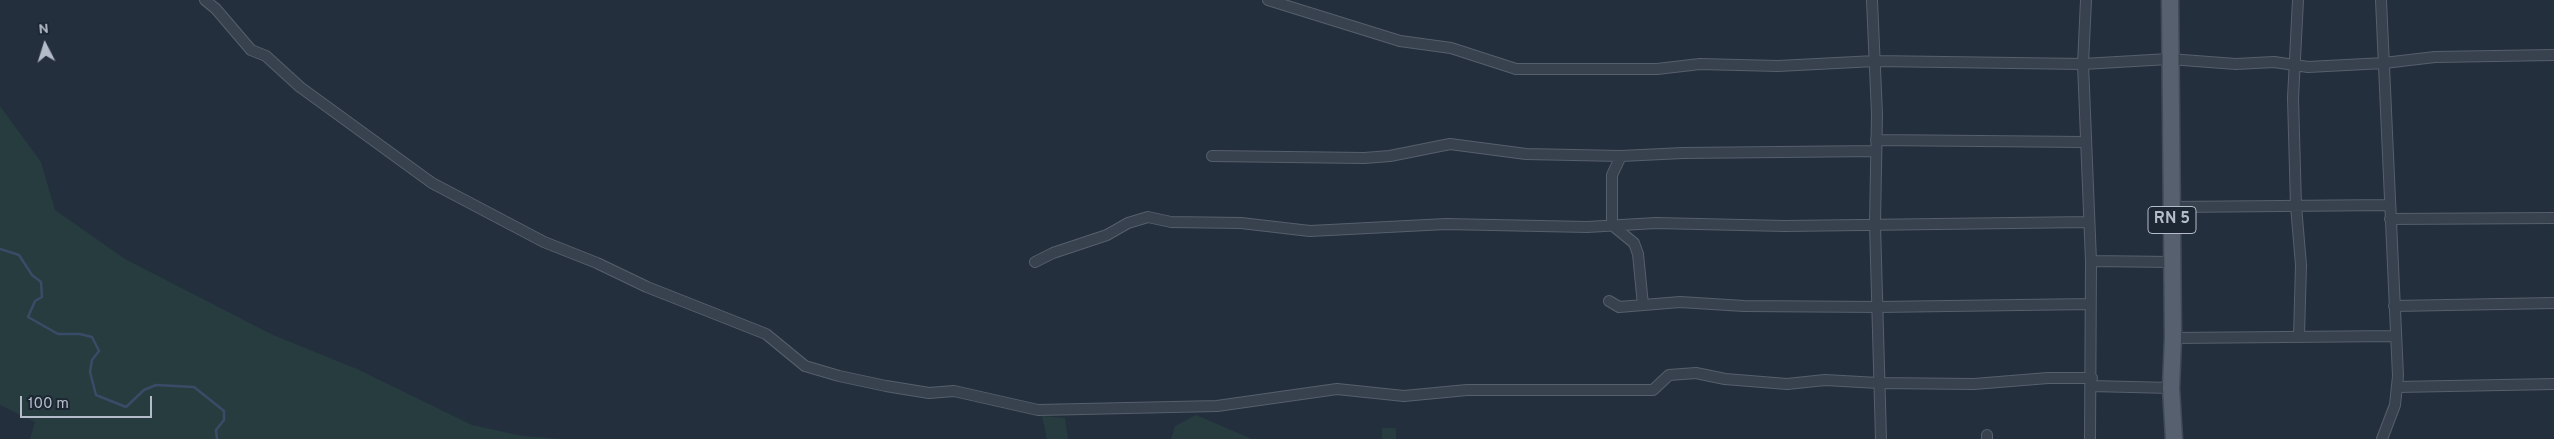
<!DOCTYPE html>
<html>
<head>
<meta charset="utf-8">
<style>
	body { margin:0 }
	#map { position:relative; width:2554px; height:439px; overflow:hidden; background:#242f3e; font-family:Overpass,sans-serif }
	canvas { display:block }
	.north { position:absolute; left:20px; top:20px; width:50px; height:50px; -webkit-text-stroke:4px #1d2633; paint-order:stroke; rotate:355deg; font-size:14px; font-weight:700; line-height:20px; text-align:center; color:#b4bcc9 }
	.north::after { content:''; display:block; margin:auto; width:18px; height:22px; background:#b4bcc9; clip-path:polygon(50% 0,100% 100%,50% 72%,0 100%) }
	.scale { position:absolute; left:20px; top:396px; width:132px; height:22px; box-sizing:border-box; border:2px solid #b4bcc9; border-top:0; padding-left:6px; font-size:15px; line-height:18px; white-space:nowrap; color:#b4bcc9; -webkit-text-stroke:4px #1d2633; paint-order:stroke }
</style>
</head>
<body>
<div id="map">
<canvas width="2554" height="439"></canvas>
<div class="north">N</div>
<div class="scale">100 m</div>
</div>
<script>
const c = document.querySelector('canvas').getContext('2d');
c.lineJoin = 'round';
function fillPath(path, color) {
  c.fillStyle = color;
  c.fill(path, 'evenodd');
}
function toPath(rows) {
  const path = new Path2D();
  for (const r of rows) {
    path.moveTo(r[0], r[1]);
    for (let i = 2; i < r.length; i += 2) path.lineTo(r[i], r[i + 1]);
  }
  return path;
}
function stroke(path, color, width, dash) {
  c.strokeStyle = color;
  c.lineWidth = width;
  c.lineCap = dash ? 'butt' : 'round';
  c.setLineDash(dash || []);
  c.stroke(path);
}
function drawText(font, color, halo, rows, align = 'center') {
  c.font = font + ' Overpass,sans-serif';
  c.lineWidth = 4.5;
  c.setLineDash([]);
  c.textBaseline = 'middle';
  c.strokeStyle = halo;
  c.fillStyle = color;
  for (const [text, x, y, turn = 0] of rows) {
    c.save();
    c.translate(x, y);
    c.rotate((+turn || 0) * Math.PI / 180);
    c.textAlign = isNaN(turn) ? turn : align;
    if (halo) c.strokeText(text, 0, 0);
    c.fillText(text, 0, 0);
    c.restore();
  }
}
fillPath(toPath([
	[0,106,41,162,55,210,125,259,273,335,357,369,472,425,522,436,562,439,30,439,35,422,0,405],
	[1196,415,1252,439,1171,439,1175,426],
	[1042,416,1065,418,1068,439,1047,439],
	[1382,428,1396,428,1396,439,1382,439]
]), '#263c3f');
stroke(toPath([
	[0,249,19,255,32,275,41,282,42,297,35,301,28,317,58,334,80,334,92,337,99,351,92,360,90,372,96,395,126,407,144,390,156,385,194,387,224,411,224,420,216,430,217,439]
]), '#394c67', 2.5);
const minor = toPath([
	[205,0,216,9,251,50,266,56,300,87,432,183,544,242,597,263,647,287,766,334,805,366,839,376,886,386,929,393,954,391,1038,410,1217,406,1337,389,1404,396,1467,390,1653,390,1669,375,1696,373,1725,379,1787,384,1825,380,1878,383,1974,384,2048,378,2092,378],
	[1268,0,1400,41,1451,48,1516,69,1657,69,1700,64,1778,66,1875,61,2083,64,2169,59,2236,64,2274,62,2308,67,2384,63,2435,57,2554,55],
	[1872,0,1877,114,1875,224,1881,439],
	[2086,0,2083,64,2091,261,2090,439],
	[2298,0,2293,98,2296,206,2301,265,2299,336],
	[2381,0,2398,376,2395,405,2382,439],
	[1876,140,2084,142],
	[1212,156,1364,158,1390,156,1450,144,1526,154,1621,156,1683,153,1876,151],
	[2173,207,2389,205],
	[2390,219,2554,218],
	[1612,225,1634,243,1638,254,1643,305],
	[1612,225,1612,175,1621,156],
	[2091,261,2172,262],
	[1035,262,1053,253,1107,235,1128,223,1148,217,1171,222,1241,223,1310,231,1446,224,1587,227,1656,223,1785,226,2089,222],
	[1609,301,1619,307,1680,302,1744,306,1878,307,2090,304],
	[2394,306,2554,303],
	[2173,338,2396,336],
	[2091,386,2171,388],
	[2397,387,2554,384],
	[1987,435,1987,439]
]);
const primary = toPath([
	[2170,0,2173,338,2171,388,2174,439]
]);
stroke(minor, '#565f6c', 12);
stroke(primary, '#414a57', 19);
stroke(minor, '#38414e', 10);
stroke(primary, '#56606e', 16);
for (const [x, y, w] of [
	[2172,220,48]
]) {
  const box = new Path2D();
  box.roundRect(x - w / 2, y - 13.5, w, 27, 4);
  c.fillStyle = '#1d2633';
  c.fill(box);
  stroke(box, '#b4bcc9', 1);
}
drawText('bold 16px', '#b4bcc9', null, [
	["RN 5",2172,220]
]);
</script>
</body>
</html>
